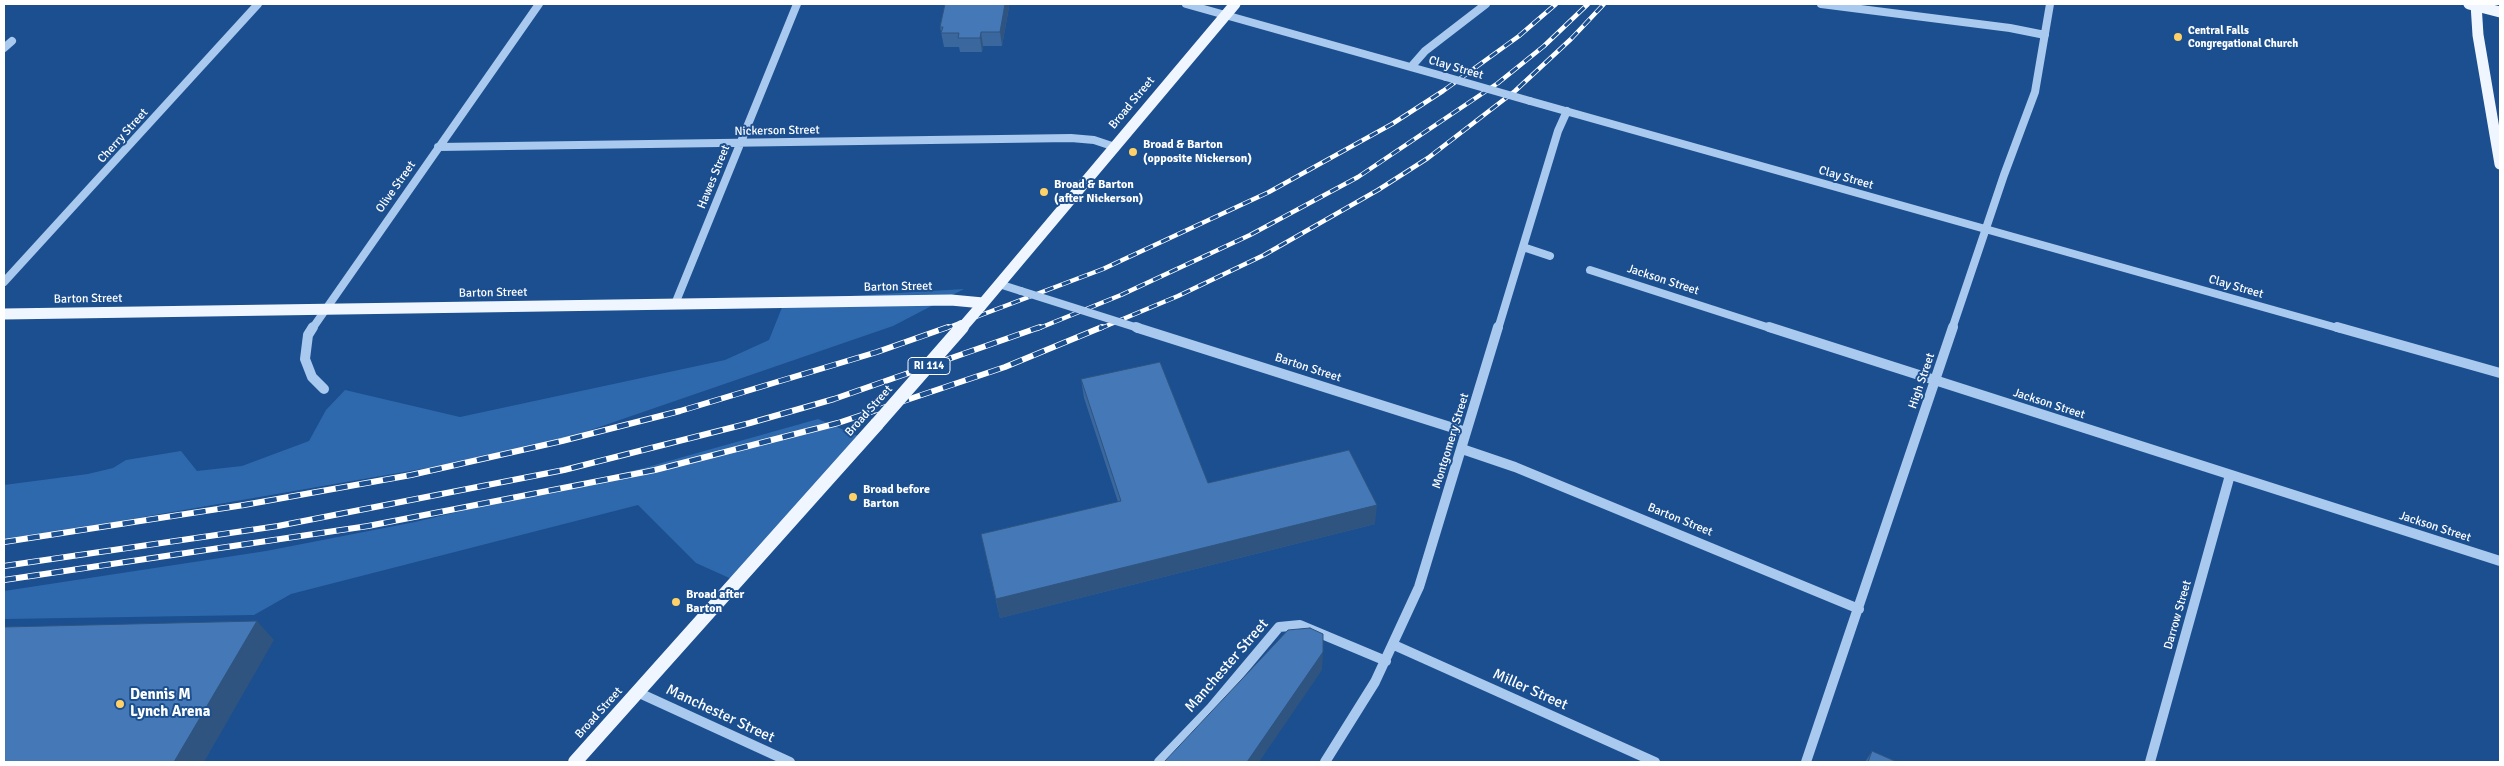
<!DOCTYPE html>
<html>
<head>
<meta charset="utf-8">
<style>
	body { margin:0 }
	#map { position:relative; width:2504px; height:766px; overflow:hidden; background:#1b4f8f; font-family:Signika,sans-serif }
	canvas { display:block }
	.frame { position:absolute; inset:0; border:5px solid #fff; pointer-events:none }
</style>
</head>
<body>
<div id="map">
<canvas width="2504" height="766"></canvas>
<div class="frame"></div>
</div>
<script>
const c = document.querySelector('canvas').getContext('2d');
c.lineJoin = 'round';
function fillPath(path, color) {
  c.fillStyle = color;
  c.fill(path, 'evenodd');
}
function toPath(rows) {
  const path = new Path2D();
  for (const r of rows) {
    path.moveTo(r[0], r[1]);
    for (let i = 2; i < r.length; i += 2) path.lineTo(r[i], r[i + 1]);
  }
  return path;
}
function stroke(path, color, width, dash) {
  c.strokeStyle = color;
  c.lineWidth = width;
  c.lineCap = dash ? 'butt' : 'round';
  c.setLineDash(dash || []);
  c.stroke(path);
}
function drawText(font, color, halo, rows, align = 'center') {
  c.font = font + ' Signika,sans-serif';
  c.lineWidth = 4;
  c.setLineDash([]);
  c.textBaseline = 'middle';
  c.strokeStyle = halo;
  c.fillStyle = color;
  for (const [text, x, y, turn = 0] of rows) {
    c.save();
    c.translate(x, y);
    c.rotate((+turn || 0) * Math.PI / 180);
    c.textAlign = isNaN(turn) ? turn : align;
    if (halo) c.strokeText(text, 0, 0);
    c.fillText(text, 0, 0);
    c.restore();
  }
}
fillPath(toPath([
	[964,289,893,326,547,445,520,452,4,541,4,485,88,474,113,468,126,460,181,451,197,471,242,466,309,441,326,410,345,390,460,417,725,360,769,340,785,300],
	[818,419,863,438,736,581,696,563,638,505,291,594,254,615,4,619,4,591,266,551,415,522,644,468]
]), '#2e69ad');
stroke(toPath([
	[1186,4,1446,77],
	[1821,4,2010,28,2045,35],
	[4,48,12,41],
	[1411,67,1425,51,1486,4],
	[1530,101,2341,329],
	[438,147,1071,138,1094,140,1115,147],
	[1523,247,1550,256],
	[1590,270,1773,329],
	[4,282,258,4],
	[999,284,1021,291],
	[675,304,797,4],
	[312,329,539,4],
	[1498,329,1558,131,1567,111],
	[1952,329,2004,175,2035,92,2050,4]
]), '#a9c9ee', 8);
stroke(toPath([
	[313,327,308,335,305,359,312,377,324,389],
	[1769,327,2500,561],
	[2337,327,2500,373],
	[1138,328,1466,432],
	[1462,449,1515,467,1859,609],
	[1394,645,1655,762],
	[637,692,790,762],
	[1159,762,1211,708,1279,627,1300,625,1386,661],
	[1325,762,1375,682,1419,587,1498,327],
	[1806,762,1953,327],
	[2150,762,2230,475]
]), '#a9c9ee', 10);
stroke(toPath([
	[2469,4,2500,12],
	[2476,4,2478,35,2500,164],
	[980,307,1235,4],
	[4,314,951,300,983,303]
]), '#f0f6ff', 11);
stroke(toPath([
	[575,762,877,424]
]), '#f0f6ff', 14);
const railFar1 = toPath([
	[944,329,1103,269,1269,192,1392,124,1443,91,1519,36,1556,4],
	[1037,329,1121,295,1250,235,1358,177,1498,83,1544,46,1588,4],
	[1099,329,1178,296,1264,255,1378,190,1428,158,1515,91,1571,39,1604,4]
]);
const rail = toPath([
	[4,542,244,505,411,475,562,441,680,411,877,352,948,327],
	[4,566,278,526,564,470,750,423,834,399,1040,327],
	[4,580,368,526,655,470,838,423,1005,367,1102,327]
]);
stroke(railFar1, '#fff', 4.5);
stroke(rail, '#fff', 6);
stroke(railFar1, '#1b4f8f', 3, [9]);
stroke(rail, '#1b4f8f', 4.5, [12]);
stroke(toPath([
	[1446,77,1530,101],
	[1021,291,1138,328]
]), '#a9c9ee', 8);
stroke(toPath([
	[1136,327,1138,328]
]), '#a9c9ee', 10);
stroke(toPath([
	[961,329,980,307]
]), '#f0f6ff', 11);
stroke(toPath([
	[877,424,962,327]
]), '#f0f6ff', 14);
fillPath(toPath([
	[945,4,1008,4,1009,7,1002,46,983,46,982,52,960,52,959,47,944,47,940,27],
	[1081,379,1208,483,1375,524,1000,618,981,534,1118,502,1084,398],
	[1872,751,1897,762,1865,762]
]), '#3a679d');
fillPath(toPath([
	[1005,4,1008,4,1009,7,1002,46,1000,32],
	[981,32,983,46,982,52,980,38],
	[1377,505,1375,524,1000,618,996,599],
	[257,621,274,640,204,762,174,762],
	[1323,652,1322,670,1259,762,1247,762]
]), '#305480');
const building = toPath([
	[945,4,1005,4,1000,32,981,32,980,38,958,38,959,33,941,33,943,27,940,27,945,4],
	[1160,362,1208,483,1349,450,1377,505,996,599,981,534,1121,501,1081,379,1160,362],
	[257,621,174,762,4,762,4,627,257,621],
	[1310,628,1323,634,1323,652,1247,762,1164,762,1288,630,1310,628],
	[1872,751,1897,762,1868,762,1872,751]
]);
fillPath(building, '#4478b7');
stroke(building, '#305480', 1);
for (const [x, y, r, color] of [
	[2178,37,5,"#ffd166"],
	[1133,152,5,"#ffd166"],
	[1044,192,5,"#ffd166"],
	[853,497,5,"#ffd166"],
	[676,602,5,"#ffd166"],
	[120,704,5,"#ffd166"]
]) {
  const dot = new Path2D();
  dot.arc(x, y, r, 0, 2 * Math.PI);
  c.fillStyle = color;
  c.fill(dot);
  stroke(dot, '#1b4f8f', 2);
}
drawText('bold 11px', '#fff', '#1b4f8f', [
	["Central Falls",2188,31],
	["Congregational Church",2188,44]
], 'left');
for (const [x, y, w] of [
	[929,366,42]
]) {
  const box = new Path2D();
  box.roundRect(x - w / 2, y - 8.5, w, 17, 4);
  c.fillStyle = '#1b4f8f';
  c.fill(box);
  stroke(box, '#fff', 1);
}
drawText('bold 11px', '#fff', null, [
	["RI 114",929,366]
]);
drawText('12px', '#fff', '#1b4f8f', [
	["Clay Street",1456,68,16],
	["Broad Street",1132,103,-50],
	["Nickerson Street",777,131,-1],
	["Cherry Street",123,136,-48],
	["Hawes Street",714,177,-68],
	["Clay Street",1846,178,16],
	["Olive Street",396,187,-55],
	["Jackson Street",1663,280,18],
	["Barton Street",898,287,-1],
	["Clay Street",2236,287,16],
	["Barton Street",493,293,-1],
	["Barton Street",88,299,-1],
	["Barton Street",1308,368,18],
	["High Street",1922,381,-71],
	["Jackson Street",2049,404,18],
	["Broad Street",869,411,-48],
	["Montgomery Street",1451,441,-73],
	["Barton Street",1680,520,22],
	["Jackson Street",2435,527,18],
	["Darrow Street",2178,615,-74],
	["Broad Street",599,713,-48]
]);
drawText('bold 12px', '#fff', '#1b4f8f', [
	["Broad & Barton",1143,145],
	["(opposite Nickerson)",1143,159],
	["Broad & Barton",1054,185],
	["(after Nickerson)",1054,199],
	["Broad before",863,490],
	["Barton",863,504],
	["Broad after",686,595],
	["Barton",686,609]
], 'left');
drawText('15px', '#fff', '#1b4f8f', [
	["Manchester Street",1227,666,-49],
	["Miller Street",1530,690,24],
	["Manchester Street",720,714,25]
]);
drawText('bold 15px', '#fff', '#1b4f8f', [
	["Dennis M",130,695],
	["Lynch Arena",130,712]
], 'left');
</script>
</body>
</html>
